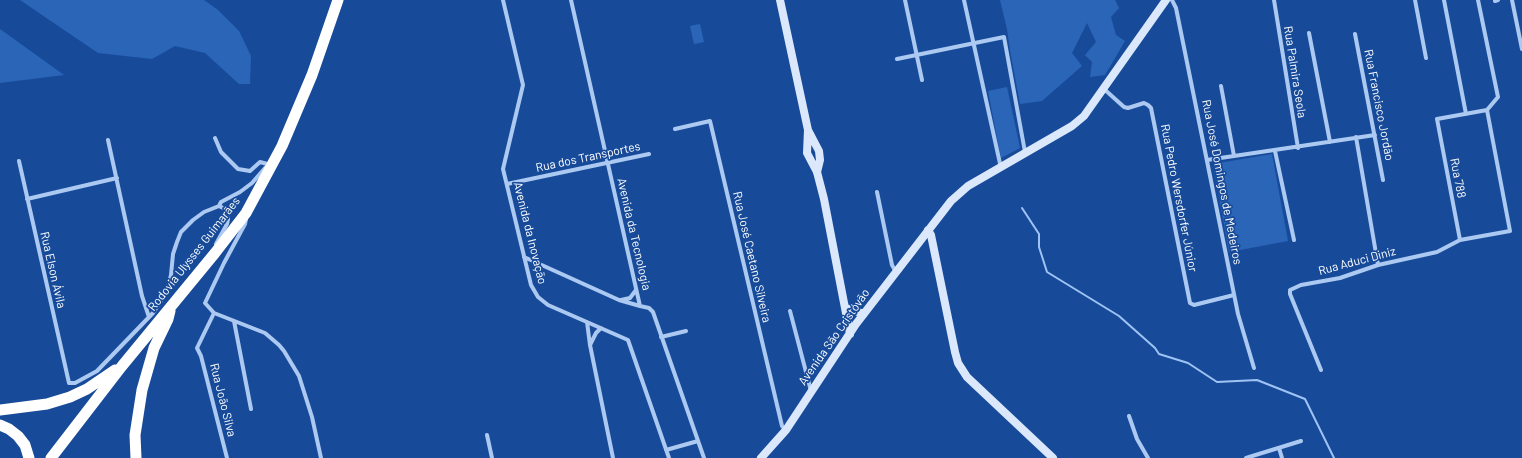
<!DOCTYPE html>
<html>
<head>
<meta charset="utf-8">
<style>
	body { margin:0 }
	canvas { display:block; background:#174b9a }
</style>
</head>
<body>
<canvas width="1522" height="458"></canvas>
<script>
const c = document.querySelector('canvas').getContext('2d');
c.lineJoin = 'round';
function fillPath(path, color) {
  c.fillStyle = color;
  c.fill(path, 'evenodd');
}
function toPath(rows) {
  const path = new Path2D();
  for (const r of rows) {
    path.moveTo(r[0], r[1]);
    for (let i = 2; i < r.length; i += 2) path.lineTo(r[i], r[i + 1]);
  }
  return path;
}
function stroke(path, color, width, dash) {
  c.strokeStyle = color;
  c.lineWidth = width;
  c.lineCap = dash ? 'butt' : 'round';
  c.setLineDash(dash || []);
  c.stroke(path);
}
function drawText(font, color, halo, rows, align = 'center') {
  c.font = font + ' Barlow,sans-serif';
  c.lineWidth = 3.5;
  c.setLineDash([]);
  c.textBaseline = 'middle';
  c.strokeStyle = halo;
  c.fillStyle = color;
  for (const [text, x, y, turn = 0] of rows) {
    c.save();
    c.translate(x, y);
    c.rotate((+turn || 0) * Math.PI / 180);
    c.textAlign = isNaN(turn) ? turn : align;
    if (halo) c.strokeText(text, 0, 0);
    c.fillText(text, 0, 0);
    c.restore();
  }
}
fillPath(toPath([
	[20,0,204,0,218,10,239,31,251,56,250,84,239,84,205,53,175,46,152,59,98,53],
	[1000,0,1115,0,1119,8,1111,17,1116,35,1125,41,1105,75,1090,77,1092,62,1085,55,1096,42,1087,23,1072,53,1082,66,1042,101,1020,104,1010,50,1007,29],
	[700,24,704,42,694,44,690,26],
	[0,29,64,75,0,83],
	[1007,87,1020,148,1001,158,988,91],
	[1272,154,1288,241,1229,252,1213,164]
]), '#2a65b8');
stroke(toPath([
	[1022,208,1039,234,1039,247,1047,272,1119,316,1155,348,1159,354,1188,363,1217,382,1257,380,1305,399,1334,458]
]), '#9fc3f4', 2);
stroke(toPath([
	[503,0,523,85,503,169,531,285,538,297,548,305,628,340,669,458],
	[571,0,640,306,649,308,653,312,704,458],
	[905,0,922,80],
	[964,0,1001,168],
	[1172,0,1176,8,1238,314,1254,368],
	[1274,0,1298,148],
	[1415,0,1426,58],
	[1444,0,1466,114],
	[1512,0,1522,49],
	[1495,1,1498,0],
	[1309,33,1330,142],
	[1355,34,1383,180],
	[897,59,1004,37,1025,152],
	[1221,86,1234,156],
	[1104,89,1124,107,1128,108,1144,103,1148,105,1151,108,1190,303,1194,305,1234,295],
	[675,129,710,121,782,426,786,430],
	[1356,137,1378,265],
	[215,138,221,152,238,169,250,171,260,162,271,165],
	[108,140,142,296,149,317],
	[1275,151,1294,240],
	[1207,160,1375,135],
	[19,161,69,383,75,383,97,371,153,313,167,292,171,275,173,254,177,242,181,232,193,220,204,212,219,206,221,202,240,192,252,183,265,168,267,167],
	[507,184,649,154],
	[877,192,892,265,896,272],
	[27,199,117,178],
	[246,219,245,224,224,263,205,303,214,313,265,333,279,345,284,351,299,376,312,417,321,458],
	[1460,240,1437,119,1487,110],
	[216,244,227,224,228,219,225,209,219,206],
	[524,257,619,300,640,306],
	[621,300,630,298,636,290],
	[790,311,811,391],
	[214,313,197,348,201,356,227,458],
	[234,321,251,409],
	[587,322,590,345,613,458],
	[661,337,686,331],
	[590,345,596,333,601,328],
	[1321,370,1290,294,1290,290,1301,285,1340,278,1378,265,1437,252,1460,240,1510,231,1487,110,1498,97,1478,0],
	[1129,416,1137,439,1148,458],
	[487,435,492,458],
	[1279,448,1282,458],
	[666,450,698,441],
	[1246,458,1301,441]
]), '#acc9f2', 4);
stroke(toPath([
	[780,0,808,130,819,151,820,160,817,172],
	[808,130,807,153,817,172,824,199,850,334],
	[928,230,931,235,955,352,958,363,967,377,1053,458],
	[846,308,864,314],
	[761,458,786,430,856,324,951,201,968,186,1072,126,1084,116,1166,0]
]), '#dbe8fc', 8);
stroke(toPath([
	[0,410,47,404,70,397,87,389,115,370],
	[0,425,9,429,18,436,25,445,29,458],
	[51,458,122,366,215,253,246,213,282,146,312,75,338,0],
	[136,458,135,435,142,390,154,348,168,319,170,311]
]), '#fff', 11);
drawText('12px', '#fff', '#174b9a', [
	["Rua Palmira Seola",1295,72,81],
	["Rua Francisco Jordão",1379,105,79],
	["Rua dos Transportes",588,157,-12],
	["Rua 788",1458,178,79],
	["Rua José Domingos de Medeiros",1222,182,79],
	["Rua Pedro Wersdorfer Júnior",1179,198,79],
	["Avenida da Inovação",530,233,76],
	["Avenida da Tecnologia",634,234,77],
	["Rodovia Ulysses Guimarães",194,254,-52],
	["Rua José Caetano Silveira",752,257,77],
	["Rua Aduci Diniz",1357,261,-15],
	["Rua Elson Ávila",53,270,77],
	["Avenida São Cristóvão",834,337,-55],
	["Rua João Silva",223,400,76]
]);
</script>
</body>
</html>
